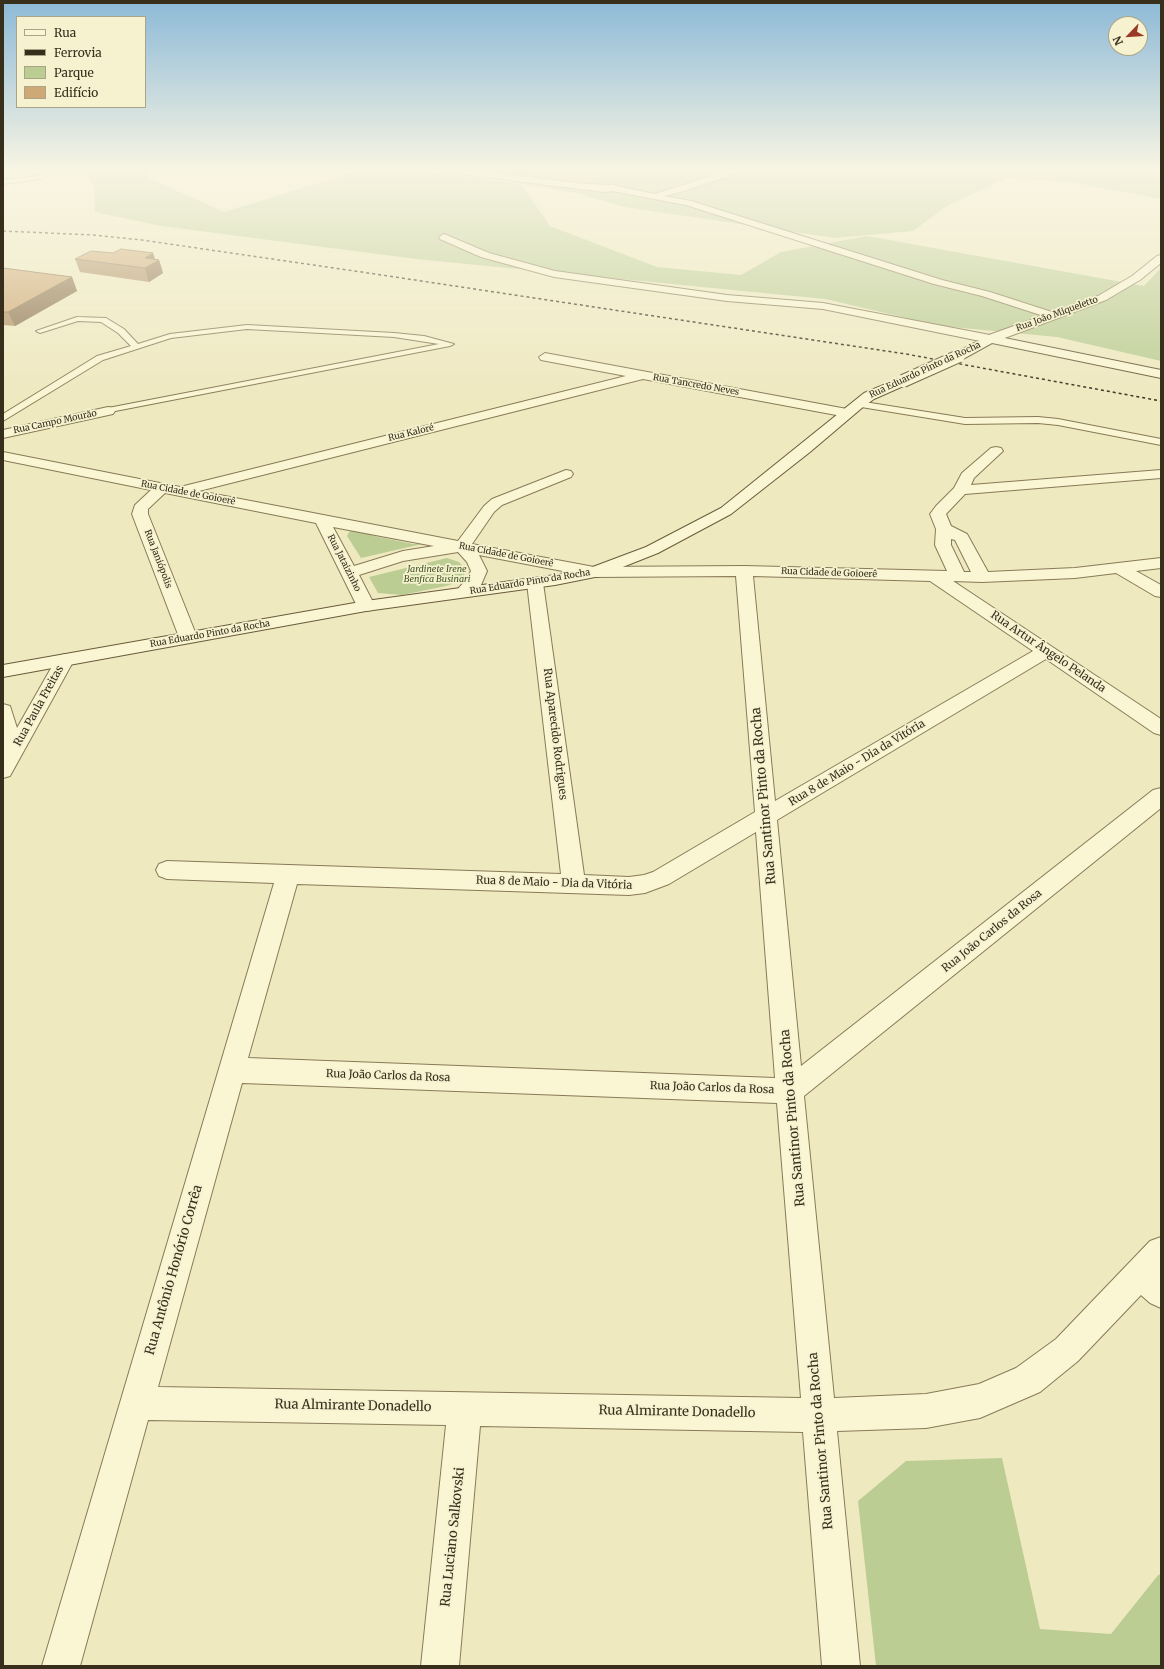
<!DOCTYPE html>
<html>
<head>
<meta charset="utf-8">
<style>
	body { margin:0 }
	#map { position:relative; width:1164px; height:1669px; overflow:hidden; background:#efe9c0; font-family:Merriweather,serif }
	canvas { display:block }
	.frame { position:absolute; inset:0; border:4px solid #372e1c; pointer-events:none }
	.legend { position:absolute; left:16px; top:16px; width:130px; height:92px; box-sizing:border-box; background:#f6f2d0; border:1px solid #aaa488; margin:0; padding:5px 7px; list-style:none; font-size:12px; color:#372e1c }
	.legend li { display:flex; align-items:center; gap:8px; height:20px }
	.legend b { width:20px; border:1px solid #aaa488 }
	.north { position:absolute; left:1108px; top:16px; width:40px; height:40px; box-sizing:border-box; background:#f6f2d0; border:1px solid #aaa488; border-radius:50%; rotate:245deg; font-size:11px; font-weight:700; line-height:16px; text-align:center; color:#372e1c }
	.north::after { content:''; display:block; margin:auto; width:14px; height:18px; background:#993926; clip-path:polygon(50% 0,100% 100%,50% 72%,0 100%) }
</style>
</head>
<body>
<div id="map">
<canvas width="1164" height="1669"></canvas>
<div class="frame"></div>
<ul class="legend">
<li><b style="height:5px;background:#faf5d3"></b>Rua</li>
<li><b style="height:5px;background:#372e1c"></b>Ferrovia</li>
<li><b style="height:11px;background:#bccd94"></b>Parque</li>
<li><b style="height:11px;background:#cea975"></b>Edifício</li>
</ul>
<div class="north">N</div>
</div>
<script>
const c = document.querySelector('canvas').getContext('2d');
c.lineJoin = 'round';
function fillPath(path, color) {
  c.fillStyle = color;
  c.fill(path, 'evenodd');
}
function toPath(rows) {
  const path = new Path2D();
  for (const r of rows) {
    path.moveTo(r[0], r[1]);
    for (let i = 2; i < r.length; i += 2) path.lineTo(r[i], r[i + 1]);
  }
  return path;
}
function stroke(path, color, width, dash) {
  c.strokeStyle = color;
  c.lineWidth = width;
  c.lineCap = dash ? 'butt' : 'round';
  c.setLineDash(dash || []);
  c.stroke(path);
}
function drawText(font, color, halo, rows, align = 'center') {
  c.font = font + ' Merriweather,serif';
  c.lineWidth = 3.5;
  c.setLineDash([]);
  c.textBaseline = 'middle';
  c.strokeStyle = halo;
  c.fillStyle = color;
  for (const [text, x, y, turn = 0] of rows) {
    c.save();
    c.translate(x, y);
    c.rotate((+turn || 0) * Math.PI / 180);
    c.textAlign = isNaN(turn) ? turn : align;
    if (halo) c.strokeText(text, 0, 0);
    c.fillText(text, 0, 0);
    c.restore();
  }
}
fillPath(toPath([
	[80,169,153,169,147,177,224,212,365,169,406,169,521,184,484,176,472,169,1161,169,1161,199,1069,182,1007,178,947,206,913,231,835,238,624,207,576,193,521,184,550,226,657,267,741,275,781,252,867,236,1144,286,1161,268,1161,361,1057,337,941,326,825,299,416,259,161,226,95,212,94,186],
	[353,530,371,533,374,536,413,544,422,544,361,558,347,536,349,532],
	[447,558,459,562,465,569,464,577,458,582,446,586,402,595,378,593,369,577],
	[1002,1458,1040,1629,1111,1634,1159,1574,1161,1577,1161,1666,876,1666,858,1501,906,1461]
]), '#bccd94');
const service = toPath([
	[46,169,51,169,49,174,40,179,3,184,3,180,37,176,44,173,46,169],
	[77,317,106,318,124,329,138,344,170,334,247,325,394,333,424,336,454,344,450,346,105,413,104,411,108,408,439,344,394,337,247,329,171,338,103,360,3,421,3,414,97,356,131,346,118,333,101,322,78,321,40,333,36,331,77,317],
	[858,401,965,418,1038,417,1058,419,1161,439,1161,445,1058,425,1038,423,965,424,855,406,855,402,858,401]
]);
const minor = toPath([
	[440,169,461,169,586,184,612,185,655,194,733,169,744,169,743,171,684,191,664,196,691,201,942,280,990,292,1058,314,1060,316,1058,318,1050,318,982,296,934,284,686,205,612,191,604,192,444,172,440,169],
	[444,234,489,253,555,271,727,295,823,303,990,335,996,339,990,343,823,309,727,301,554,277,481,257,440,239,439,237,444,234],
	[545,353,847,409,852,410,854,413,852,416,847,417,643,379,199,491,458,541,484,506,492,499,566,470,571,471,573,474,571,477,502,505,494,512,472,544,594,567,744,566,947,571,935,545,936,529,930,514,936,506,954,488,962,473,991,448,996,447,1001,448,1003,451,974,478,971,485,1161,470,1161,478,965,494,946,514,951,526,967,534,988,572,1075,568,1161,558,1161,568,1136,571,1161,585,1161,597,1155,596,1116,573,1075,578,982,582,953,581,1161,719,1161,735,1154,733,1046,659,777,820,801,1066,1153,790,1161,788,1161,808,804,1096,834,1398,926,1394,979,1384,1016,1368,1056,1339,1150,1241,1161,1237,1161,1308,1150,1303,1141,1295,1078,1361,1040,1392,980,1418,926,1428,837,1431,860,1666,822,1666,803,1432,480,1426,459,1666,421,1666,446,1425,148,1420,80,1666,42,1666,274,883,167,879,159,876,156,870,159,864,167,861,561,874,527,583,529,579,535,578,541,579,543,583,584,875,629,877,644,875,653,872,755,812,736,576,594,577,479,555,487,571,481,585,470,596,464,597,458,596,455,592,467,579,471,571,467,562,458,552,403,561,359,575,375,606,372,610,366,611,360,610,357,606,316,523,165,493,148,509,148,514,197,637,194,641,188,643,182,641,179,637,132,514,135,505,151,490,3,460,3,452,180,487,626,376,541,360,539,357,545,353],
	[333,527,434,546,403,551,354,566,333,527],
	[951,539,955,540,971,572,964,572,951,545,951,539],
	[753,576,930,581,1033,651,775,801,753,576],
	[756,832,775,1078,248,1058,297,884,629,895,645,893,669,884,756,832],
	[242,1083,777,1103,801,1398,158,1387,242,1083],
	[108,407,113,408,115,411,113,414,3,438,3,430,108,407],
	[65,654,72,656,74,660,10,776,3,778,3,704,10,706,17,728,58,656,65,654]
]);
const tertiary = toPath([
	[1161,255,1161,263,1140,280,1106,300,994,342,986,342,984,339,986,336,1098,296,1132,276,1157,256,1161,255]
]);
const secondary = toPath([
	[990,335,1161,370,1161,378,992,343,963,359,959,360,953,356,955,353,990,335],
	[903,377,908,378,909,381,908,384,874,399,863,407,810,452,731,514,658,553,600,576,555,585,366,611,3,677,3,665,366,601,555,575,590,568,646,547,721,508,864,393,903,377]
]);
stroke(service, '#887a57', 2);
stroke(minor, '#887a57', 2);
stroke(tertiary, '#887a57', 2);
stroke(secondary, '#6a5b3b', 2);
fillPath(service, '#faf5d3');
fillPath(minor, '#faf5d3');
fillPath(tertiary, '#faf5d3');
fillPath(secondary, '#faf5d3');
stroke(toPath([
	[3,231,93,235,142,240,375,274,906,354,1161,401]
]), '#372e1c', 1.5, [3, 3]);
const secondaryBridge = toPath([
	[903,381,959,356]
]);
stroke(secondaryBridge, '#6a5b3b', 14, []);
stroke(secondaryBridge, '#faf5d3', 12);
fillPath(toPath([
	[153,253,155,259,159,260,163,273,149,282,80,272,75,259],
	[3,268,72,277,77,291,15,326,3,325]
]), '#b19165');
fillPath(toPath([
	[153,253,156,262,159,260,163,273,149,282,145,268,145,258],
	[72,277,77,291,15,326,8,312]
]), '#907652');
const building = toPath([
	[121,249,153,253,145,258,159,260,145,268,75,259,91,251,113,253,121,249],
	[3,268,72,277,8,312,3,312,3,268]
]);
fillPath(building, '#cea975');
stroke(building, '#907652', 1);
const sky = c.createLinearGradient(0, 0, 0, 402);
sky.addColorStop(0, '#8cb9d7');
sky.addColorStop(0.42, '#f8f5e3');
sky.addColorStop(1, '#f8f5e300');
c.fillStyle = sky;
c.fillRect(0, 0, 1164, 402);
drawText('9px', '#372e1c', '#f6f2d0', [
	["Rua João Miqueletto",1057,314,-20],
	["Rua Eduardo Pinto da Rocha",925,370,-25],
	["Rua Tancredo Neves",696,385,10],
	["Rua Campo Mourão",55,422,-12],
	["Rua Kaloré",411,433,-14],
	["Rua Cidade de Goioerê",188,493,11],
	["Rua Cidade de Goioerê",506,555,11],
	["Rua Janiópolis",158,559,69],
	["Rua Jataizinho",344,563,63],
	["Rua Cidade de Goioerê",829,573,2],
	["Rua Eduardo Pinto da Rocha",530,582,-9],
	["Rua Eduardo Pinto da Rocha",210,634,-10]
]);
drawText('italic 9px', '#3f5422', '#f6f2d0', [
	["Jardinete Irene",437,569],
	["Benfica Businari",437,579]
]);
drawText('11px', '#372e1c', '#f6f2d0', [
	["Rua Artur Ângelo Pelanda",1048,652,34],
	["Rua Paula Freitas",39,706,-61],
	["Rua Aparecido Rodrigues",555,734,83],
	["Rua 8 de Maio - Dia da Vitória",857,763,-31],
	["Rua 8 de Maio - Dia da Vitória",554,883,2],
	["Rua João Carlos da Rosa",992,931,-39],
	["Rua João Carlos da Rosa",388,1076,2],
	["Rua João Carlos da Rosa",712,1088,2]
]);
drawText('13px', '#372e1c', '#f6f2d0', [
	["Rua Santinor Pinto da Rocha",764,796,-95],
	["Rua Santinor Pinto da Rocha",793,1118,-95],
	["Rua Antônio Honório Corrêa",174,1270,-74],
	["Rua Almirante Donadello",353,1406,1],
	["Rua Almirante Donadello",677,1412,1],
	["Rua Santinor Pinto da Rocha",821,1441,-95],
	["Rua Luciano Salkovski",453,1537,-84]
]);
</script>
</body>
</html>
